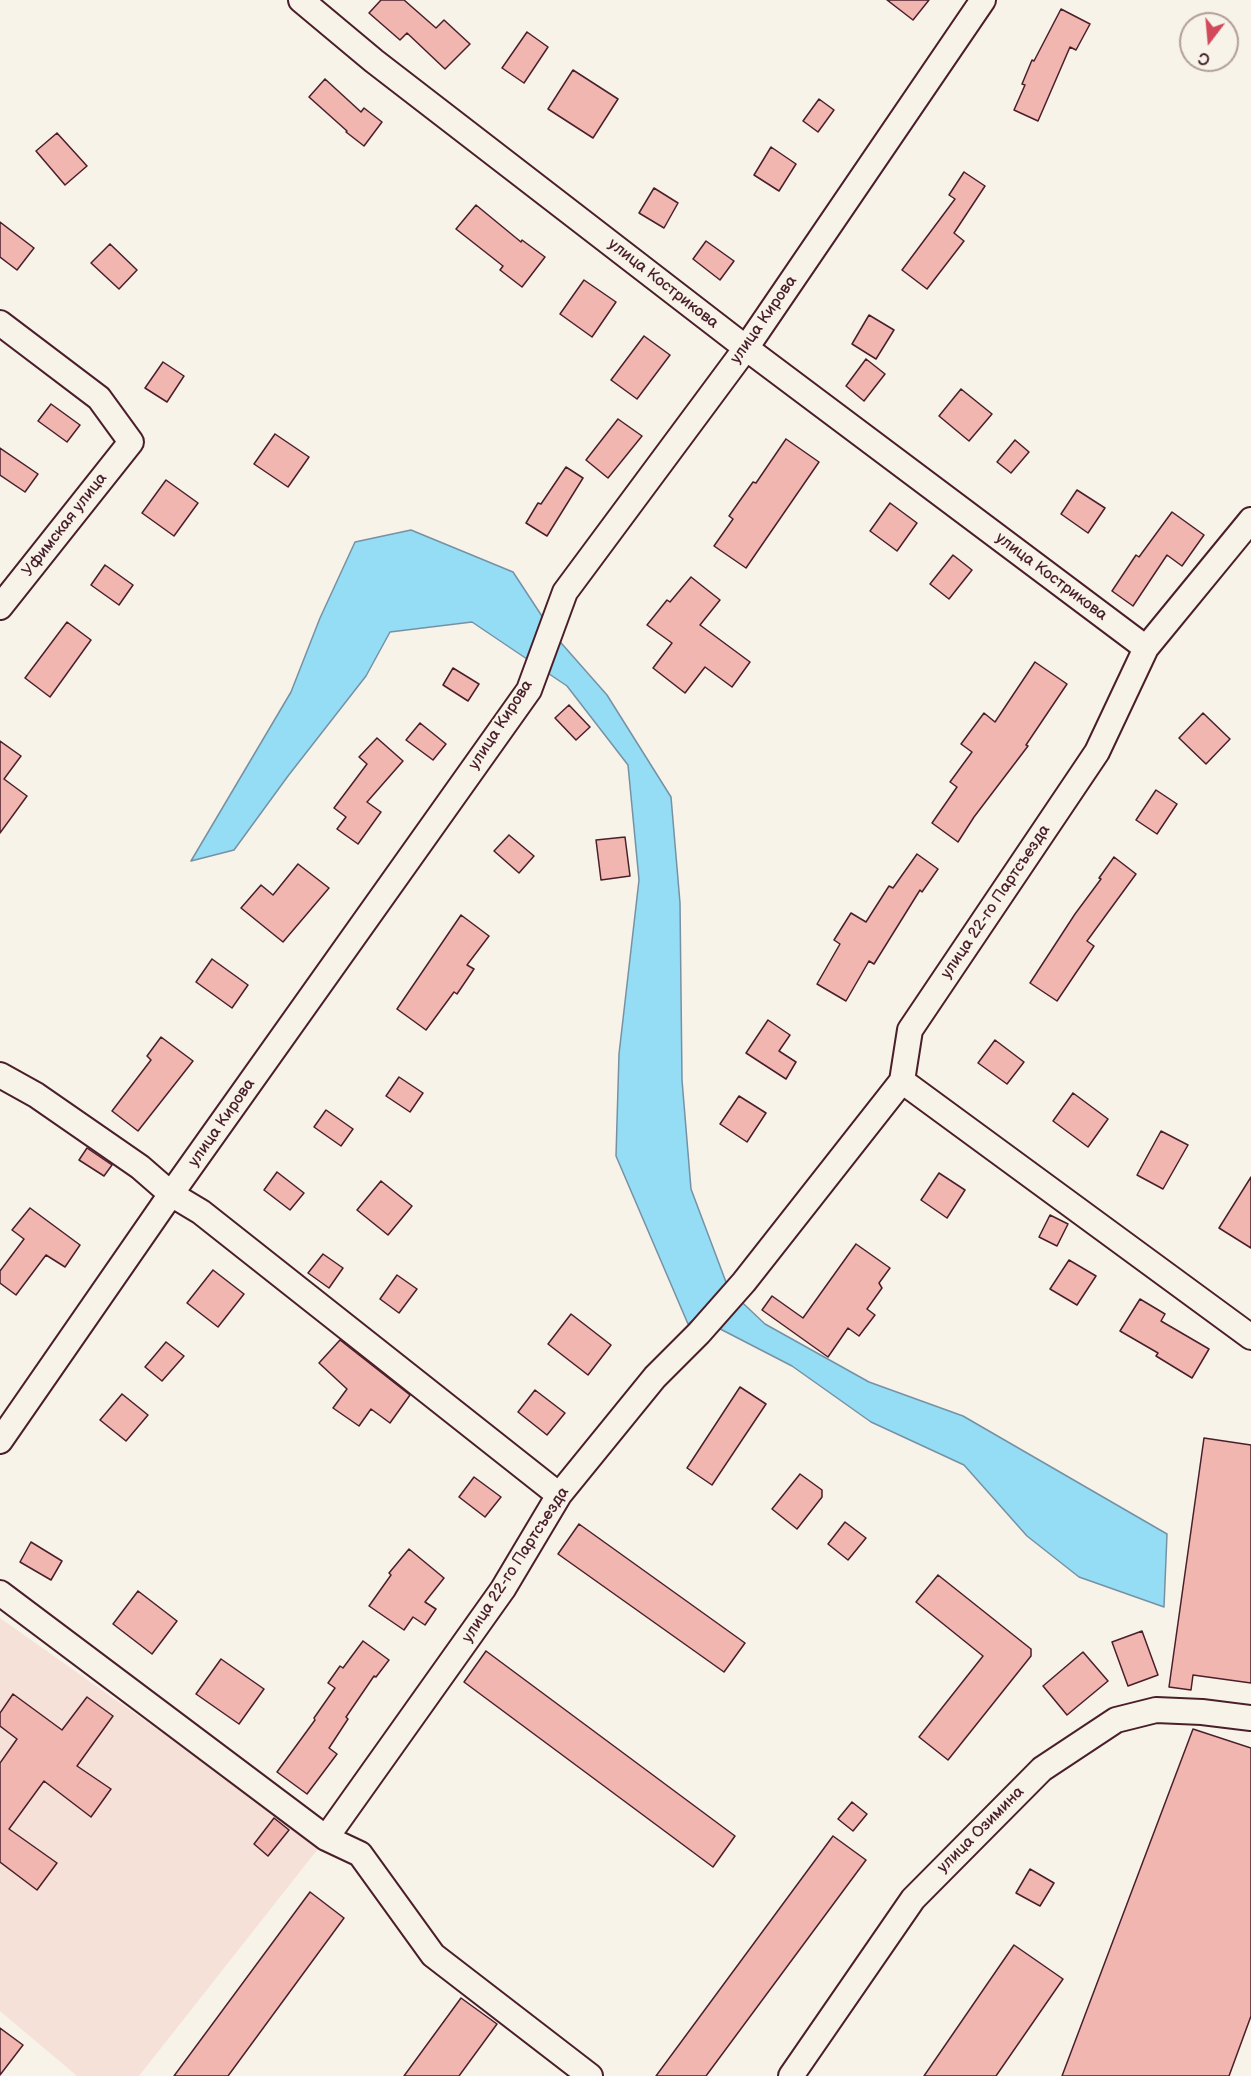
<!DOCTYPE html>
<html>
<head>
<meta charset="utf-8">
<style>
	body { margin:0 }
	#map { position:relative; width:1251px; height:2076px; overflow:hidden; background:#f7f3e8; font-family:"Balsamiq Sans",sans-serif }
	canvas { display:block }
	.north { position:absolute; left:1179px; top:12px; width:60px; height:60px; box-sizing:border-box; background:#f7f3e8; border:2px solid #b29e9c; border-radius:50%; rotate:196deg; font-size:16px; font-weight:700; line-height:24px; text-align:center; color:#4a1f2b }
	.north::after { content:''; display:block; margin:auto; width:21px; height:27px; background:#d1495b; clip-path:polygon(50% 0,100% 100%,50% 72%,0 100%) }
</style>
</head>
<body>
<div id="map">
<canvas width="1251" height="2076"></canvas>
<div class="north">С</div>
</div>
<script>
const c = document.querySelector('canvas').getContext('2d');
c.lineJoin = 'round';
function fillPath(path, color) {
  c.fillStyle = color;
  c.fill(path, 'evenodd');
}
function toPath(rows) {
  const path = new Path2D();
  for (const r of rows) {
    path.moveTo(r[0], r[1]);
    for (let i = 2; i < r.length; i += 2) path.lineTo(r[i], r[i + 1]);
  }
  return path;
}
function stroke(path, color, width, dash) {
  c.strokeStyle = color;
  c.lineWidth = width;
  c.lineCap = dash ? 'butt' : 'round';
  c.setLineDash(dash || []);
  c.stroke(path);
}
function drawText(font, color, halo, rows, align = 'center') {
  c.font = font + ' "Balsamiq Sans",sans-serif';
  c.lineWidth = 4.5;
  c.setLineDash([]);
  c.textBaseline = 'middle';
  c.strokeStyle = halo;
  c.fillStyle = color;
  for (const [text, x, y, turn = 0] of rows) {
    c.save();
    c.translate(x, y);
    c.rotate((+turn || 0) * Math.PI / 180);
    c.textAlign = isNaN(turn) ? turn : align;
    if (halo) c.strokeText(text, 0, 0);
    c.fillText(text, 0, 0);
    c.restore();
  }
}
fillPath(toPath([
	[0,1618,321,1845,139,2076,77,2076,0,2011]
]), '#f6e1d8');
const water = toPath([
	[411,530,513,572,555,636,607,695,671,797,680,903,682,1080,691,1189,729,1290,765,1324,869,1382,963,1416,1167,1534,1164,1607,1079,1577,1027,1536,964,1465,871,1422,792,1366,697,1317,688,1324,616,1156,619,1054,639,880,628,765,567,686,472,622,390,632,366,676,288,776,234,850,191,861,291,692,320,618,355,542,411,530]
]);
fillPath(water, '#94ddf5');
stroke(water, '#7691a4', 1.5);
const building = toPath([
	[381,0,404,0,436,28,444,20,470,44,445,69,407,33,400,40,369,13,381,0],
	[887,0,929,0,913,20,887,0],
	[1061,9,1090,24,1076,50,1070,47,1038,121,1014,110,1025,85,1022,84,1032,60,1034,61,1061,9],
	[527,32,548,47,524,83,502,68,527,32],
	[573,70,618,99,593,138,548,109,573,70],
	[325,79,361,112,364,108,382,122,364,146,346,132,347,131,309,97,325,79],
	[819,99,834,110,818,132,803,121,819,99],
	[57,133,87,166,65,185,36,151,57,133],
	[771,147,796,164,779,191,754,175,771,147],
	[964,172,985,186,954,233,964,241,927,289,902,270,955,199,949,195,964,172],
	[654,188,678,203,664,228,639,213,654,188],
	[476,205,521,242,522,240,545,257,522,287,500,270,503,266,456,229,476,205],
	[0,222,34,248,17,270,0,257,0,222],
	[706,241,734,261,720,280,693,259,706,241],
	[110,244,137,270,119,289,91,263,110,244],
	[584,280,616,302,592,337,560,314,584,280],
	[869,315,894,330,876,359,852,344,869,315],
	[644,336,670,355,637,399,611,380,644,336],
	[866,359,885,374,864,401,846,386,866,359],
	[163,362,184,376,167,402,145,388,163,362],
	[961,389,992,414,969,441,939,416,961,389],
	[51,404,80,425,67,442,38,421,51,404],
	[618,419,642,436,608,478,586,460,618,419],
	[275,434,309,457,288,487,254,464,275,434],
	[786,439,819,462,746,568,714,546,733,519,729,516,753,482,756,483,786,439],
	[1015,440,1029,452,1011,473,997,462,1015,440],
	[0,448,38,474,25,492,0,475,0,448],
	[566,467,583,478,547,536,526,523,538,503,541,504,566,467],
	[166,480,198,503,174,536,142,513,166,480],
	[1077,490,1105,508,1088,533,1061,514,1077,490],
	[890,503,917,523,897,551,870,531,890,503],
	[1172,512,1204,535,1182,566,1167,555,1133,606,1112,591,1136,555,1139,557,1172,512],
	[953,555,972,570,949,599,930,584,953,555],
	[105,565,133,585,119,605,91,585,105,565],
	[691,577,720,600,700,625,750,662,732,687,705,667,685,693,653,668,672,643,647,625,667,600,670,602,691,577],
	[67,622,91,640,50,697,25,678,67,622],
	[1035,662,1067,684,1026,745,1028,746,974,817,958,842,932,823,957,787,950,782,972,752,961,744,984,713,995,722,1035,662],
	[453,668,479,684,468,701,443,685,453,668],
	[569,705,590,727,576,740,555,718,569,705],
	[1203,713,1230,739,1206,764,1179,738,1203,713],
	[420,723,446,744,433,760,406,740,420,723],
	[377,738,403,761,367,802,381,812,358,844,337,829,346,817,334,808,367,764,359,757,377,738],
	[0,741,21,756,4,779,27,796,0,833,0,741],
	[1156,790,1177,804,1157,834,1136,820,1156,790],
	[509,835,534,856,519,873,494,851,509,835],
	[625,837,630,876,601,880,596,840,625,837],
	[917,854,938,869,922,892,920,890,874,964,869,961,846,1001,817,984,840,944,834,940,851,913,866,922,889,886,893,888,917,854],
	[1114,857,1136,874,1087,941,1094,946,1057,1001,1030,983,1075,914,1101,879,1099,878,1114,857],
	[298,864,329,888,283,942,241,908,261,885,273,895,298,864],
	[461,915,489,936,467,965,474,969,457,994,454,992,426,1030,397,1009,461,915],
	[212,959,248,985,232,1008,196,982,212,959],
	[768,1020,790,1035,779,1051,796,1062,786,1079,746,1053,768,1020],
	[161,1037,193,1061,138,1131,112,1111,151,1060,147,1056,161,1037],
	[995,1040,1024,1062,1007,1084,978,1063,995,1040],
	[399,1077,423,1093,410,1112,386,1096,399,1077],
	[1073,1093,1108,1119,1088,1147,1053,1121,1073,1093],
	[739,1096,766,1113,747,1142,720,1124,739,1096],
	[326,1110,353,1129,341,1146,314,1127,326,1110],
	[1161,1131,1188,1145,1163,1189,1137,1175,1161,1131],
	[87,1148,112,1165,104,1176,79,1160,87,1148],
	[277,1172,304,1193,290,1210,264,1190,277,1172],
	[939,1173,965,1190,947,1218,921,1200,939,1173],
	[1251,1177,1251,1248,1219,1228,1251,1177],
	[381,1181,412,1206,388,1235,357,1210,381,1181],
	[30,1208,80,1245,65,1267,46,1255,16,1295,0,1283,0,1271,24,1239,12,1230,30,1208],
	[1050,1215,1068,1224,1057,1246,1039,1237,1050,1215],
	[856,1244,890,1268,879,1283,882,1288,867,1309,875,1315,859,1336,848,1328,828,1357,762,1310,772,1296,803,1318,856,1244],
	[323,1254,343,1268,329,1288,308,1273,323,1254],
	[1069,1260,1096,1276,1077,1305,1050,1289,1069,1260],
	[213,1270,244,1294,218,1327,187,1303,213,1270],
	[397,1275,417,1289,399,1313,380,1299,397,1275],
	[1140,1299,1165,1314,1161,1321,1209,1349,1192,1378,1156,1356,1158,1353,1120,1331,1140,1299],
	[571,1314,611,1345,588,1375,548,1344,571,1314],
	[340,1340,410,1395,390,1423,371,1409,359,1426,333,1408,347,1389,319,1363,340,1340],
	[166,1342,184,1356,162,1381,145,1367,166,1342],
	[740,1387,766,1404,712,1485,687,1468,740,1387],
	[535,1390,565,1413,547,1435,518,1412,535,1390],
	[122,1394,148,1415,126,1441,100,1420,122,1394],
	[1204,1438,1251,1445,1251,1683,1193,1675,1191,1690,1169,1687,1204,1438],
	[800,1474,822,1490,822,1497,797,1529,772,1509,800,1474],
	[474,1477,501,1497,485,1517,459,1497,474,1477],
	[845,1522,866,1538,848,1560,828,1544,845,1522],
	[579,1524,745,1643,724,1672,558,1554,579,1524],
	[31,1542,62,1561,51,1580,20,1562,31,1542],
	[409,1549,444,1578,425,1602,436,1609,425,1625,413,1617,404,1630,369,1606,391,1575,389,1573,409,1549],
	[938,1575,1031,1649,1031,1656,948,1760,919,1737,983,1656,916,1602,938,1575],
	[138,1591,177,1621,152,1654,113,1624,138,1591],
	[1142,1631,1158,1675,1128,1686,1112,1642,1142,1631],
	[363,1641,389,1660,376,1677,374,1676,346,1717,348,1719,329,1748,337,1754,307,1794,277,1772,315,1720,314,1718,335,1688,328,1683,340,1666,343,1668,363,1641],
	[486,1651,735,1836,713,1867,464,1682,486,1651],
	[1083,1652,1108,1681,1067,1715,1043,1686,1083,1652],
	[221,1659,264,1689,239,1724,196,1694,221,1659],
	[13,1694,62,1730,87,1697,113,1716,77,1766,111,1789,91,1817,44,1781,9,1829,57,1863,37,1890,0,1862,0,1763,17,1739,0,1726,0,1713,13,1694],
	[1193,1729,1251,1748,1251,2016,1229,2076,1062,2076,1193,1729],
	[852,1802,867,1814,853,1831,838,1819,852,1802],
	[274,1818,289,1830,268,1856,254,1844,274,1818],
	[833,1836,866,1860,706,2076,656,2076,833,1836],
	[1030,1869,1054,1883,1040,1906,1016,1893,1030,1869],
	[310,1892,344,1918,228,2076,174,2076,310,1892],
	[1014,1945,1063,1979,996,2076,924,2076,1014,1945],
	[461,1998,497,2024,459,2076,404,2076,461,1998],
	[0,2028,23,2045,0,2075,0,2028]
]);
fillPath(building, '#f2b6b1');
stroke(building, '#4a1f2b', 1.5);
const minor = toPath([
	[301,0,374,61,746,348,1146,648],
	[0,323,99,398,131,442,0,607],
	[0,1075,36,1095,140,1167,171,1194,201,1212,559,1495],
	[902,1081,1251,1337],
	[0,1441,171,1194,529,690,565,592,746,348,983,0],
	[0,1593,326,1838,360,1854,433,1955,590,2076],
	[326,1838,503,1589,559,1495,655,1377,699,1333,744,1282,902,1081,910,1030,1097,752,1146,648,1251,520],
	[791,2076,913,1899,1042,1769,1116,1720,1156,1710,1202,1712,1251,1718]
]);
stroke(minor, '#4a1f2b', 28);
stroke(minor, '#f7f3e8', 24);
drawText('16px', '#4a1f2b', '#f7f3e8', [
	["улица Кострикова",663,284,38],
	["улица Кирова",764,320,-55],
	["Уфимская улица",65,525,-52],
	["улица Кострикова",1051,577,37],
	["улица Кирова",501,725,-57],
	["улица 22-го Партсъезда",996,902,-56],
	["улица Кирова",222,1123,-55],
	["улица 22-го Партсъезда",516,1565,-57],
	["улица Озимина",981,1830,-45]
]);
</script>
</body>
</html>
